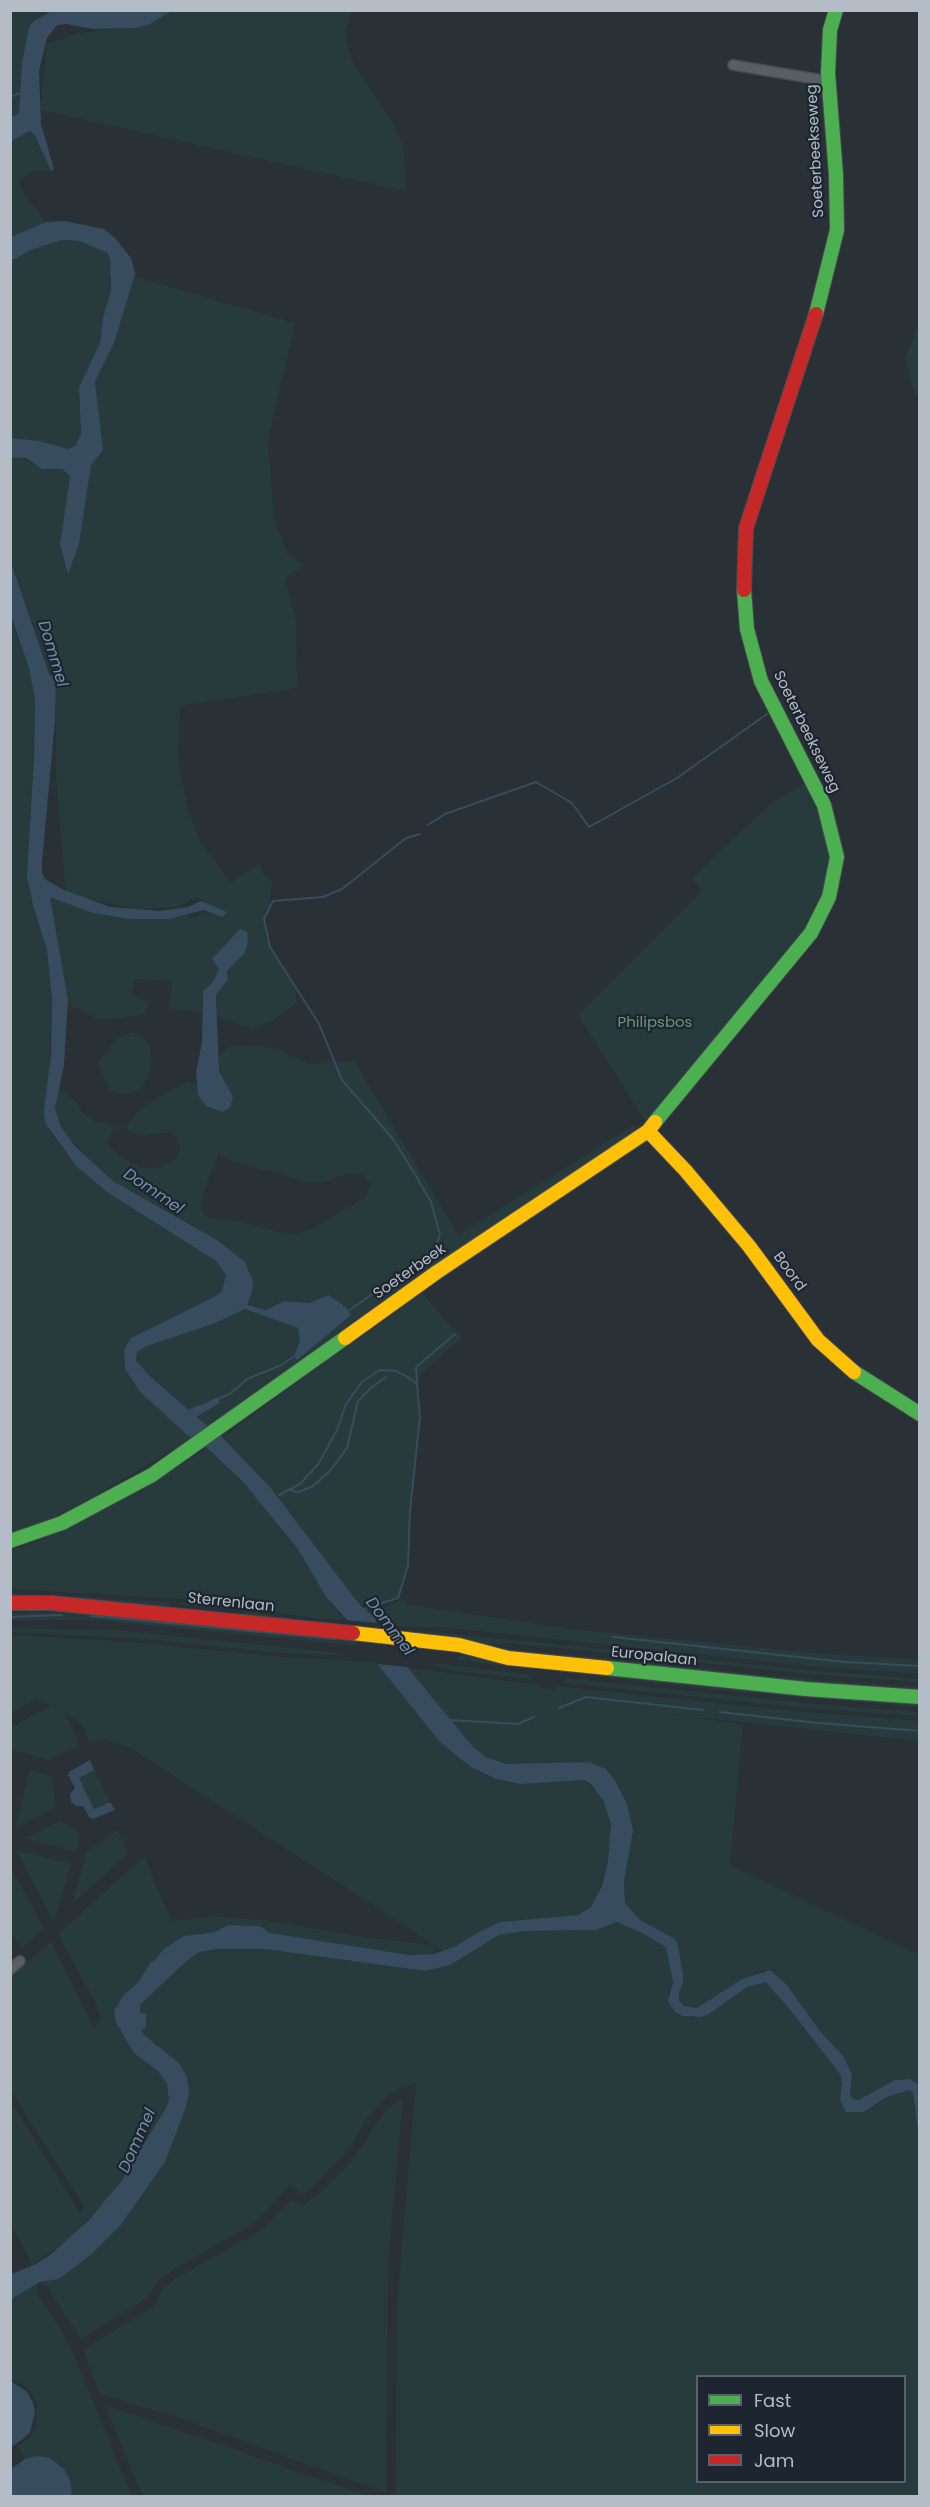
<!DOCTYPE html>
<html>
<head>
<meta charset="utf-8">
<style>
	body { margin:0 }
	#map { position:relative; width:930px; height:2507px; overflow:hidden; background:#293036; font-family:Poppins,sans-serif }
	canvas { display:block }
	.frame { position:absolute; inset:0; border:12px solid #b3bcc7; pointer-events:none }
	.legend { position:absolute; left:696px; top:2375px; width:210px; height:108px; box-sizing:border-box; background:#1d2630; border:2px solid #59626c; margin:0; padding:8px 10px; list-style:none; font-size:18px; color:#b3bcc7 }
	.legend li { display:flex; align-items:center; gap:12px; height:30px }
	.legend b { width:30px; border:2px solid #59626c }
</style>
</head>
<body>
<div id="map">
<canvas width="930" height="2507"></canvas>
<div class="frame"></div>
<ul class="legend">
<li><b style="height:8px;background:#4caf50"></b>Fast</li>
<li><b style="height:8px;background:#ffc107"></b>Slow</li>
<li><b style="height:8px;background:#c62828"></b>Jam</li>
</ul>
</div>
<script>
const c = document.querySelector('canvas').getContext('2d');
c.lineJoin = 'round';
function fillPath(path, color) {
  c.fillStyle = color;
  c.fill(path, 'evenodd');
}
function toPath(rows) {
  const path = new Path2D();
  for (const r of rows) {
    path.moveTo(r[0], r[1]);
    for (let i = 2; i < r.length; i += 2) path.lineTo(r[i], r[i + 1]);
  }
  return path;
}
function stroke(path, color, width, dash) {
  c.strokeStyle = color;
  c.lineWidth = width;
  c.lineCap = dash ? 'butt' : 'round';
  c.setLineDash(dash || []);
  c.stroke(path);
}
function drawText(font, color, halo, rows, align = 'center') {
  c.font = font + ' Poppins,sans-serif';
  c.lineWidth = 4.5;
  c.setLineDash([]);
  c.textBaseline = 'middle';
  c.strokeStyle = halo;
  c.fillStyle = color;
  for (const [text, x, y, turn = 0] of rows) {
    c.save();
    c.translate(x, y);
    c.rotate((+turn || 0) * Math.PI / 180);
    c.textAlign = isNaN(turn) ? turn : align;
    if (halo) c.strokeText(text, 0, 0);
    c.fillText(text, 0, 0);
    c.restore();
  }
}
fillPath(toPath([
	[11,11,52,11,34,21,19,113,11,118],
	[172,11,352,11,346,30,347,44,353,63,394,125,403,145,406,186,405,191,40,110,47,44,79,33,148,25],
	[29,130,35,135,51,171,32,171,20,180,19,184,29,201,46,222,10,237,10,141],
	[62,240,80,241,107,253,111,269,109,282,111,290,103,318,100,343,79,387,81,435,75,446,68,449,40,441,11,438,10,261,31,250],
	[132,276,295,323,268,441,274,518,287,553,304,565,285,579,296,620,297,688,180,706,178,760,188,811,201,843,231,882,259,864,263,873,272,881,269,907,264,919,266,937,270,947,295,987,297,1003,272,1021,251,1028,226,1020,217,1015,216,995,228,979,227,971,244,954,241,929,213,959,219,969,213,982,203,991,201,1012,173,1010,169,1006,172,981,135,979,132,995,148,1002,146,1014,114,1019,99,1019,73,1007,68,1000,50,899,50,896,93,913,130,919,169,919,187,915,190,919,209,910,222,917,198,897,177,907,137,909,66,896,56,774,56,680,49,674,11,559,10,458,18,457,51,470,63,469,70,477,60,544,68,572,79,544,91,465,103,450,95,382,114,343],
	[919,323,919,396,914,394,905,358],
	[10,616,29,668,35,699,28,886,47,950,50,971,52,998,49,1075,52,1136,76,1166,107,1192,216,1261,226,1275,222,1291,214,1297,137,1335,125,1369,141,1392,195,1440,184,1443,93,1497,56,1516,11,1533],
	[811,780,837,857,811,933,648,1125,578,1015,702,891,692,878,774,801],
	[132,1032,143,1037,149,1045,151,1057,149,1075,144,1084,137,1091,123,1094,110,1091,97,1063,118,1038],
	[246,1045,276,1048,308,1064,354,1061,458,1235,634,1125,640,1133,463,1246,210,1428,196,1417,220,1403,216,1397,190,1411,140,1366,136,1361,137,1352,147,1346,213,1324,245,1309,299,1328,300,1341,294,1356,297,1359,351,1315,347,1308,329,1295,309,1303,284,1301,266,1310,246,1305,252,1293,253,1281,245,1262,192,1225,113,1181,67,1136,61,1127,55,1108,59,1090,63,1091,77,1103,83,1113,95,1121,113,1124,114,1129,107,1144,119,1156,141,1168,159,1167,175,1160,180,1150,177,1137,170,1132,141,1136,128,1131,126,1125,135,1114,148,1103,187,1082,197,1083,198,1095,233,1097,219,1071,217,1059,227,1047],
	[218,1155,252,1168,278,1172,299,1181,320,1183,348,1174,363,1175,371,1185,365,1197,314,1228,294,1234,275,1231,241,1222,207,1217,201,1209,204,1191],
	[422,1293,462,1338,422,1372,417,1384,420,1417,410,1511,408,1566,398,1598,388,1602,360,1605,270,1487,222,1437],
	[206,1448,244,1483,278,1524,298,1549,326,1597,343,1618,338,1620,321,1619,180,1599,11,1589,11,1550,44,1539,106,1509,175,1469],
	[11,1593,197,1604,264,1614,300,1620,257,1618,238,1610,170,1603,169,1609,11,1597],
	[402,1598,410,1605,571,1629,827,1654,919,1659,919,1674,808,1666,441,1627,408,1627,376,1623,372,1611,392,1605],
	[74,1611,358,1638,357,1646,96,1620,11,1620,11,1613],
	[11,1628,116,1630,341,1653,341,1655,281,1653,144,1639,11,1632],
	[426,1631,807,1670,919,1679,919,1682,807,1674,510,1643,482,1646,418,1635,418,1632],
	[11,1635,119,1641,283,1657,376,1662,440,1742,484,1775,510,1783,521,1784,584,1780,597,1791,608,1811,611,1835,608,1860,597,1898,591,1907,578,1915,500,1922,445,1952,134,1750,104,1739,90,1742,81,1723,65,1714,80,1745,48,1760,11,1750,11,1727,51,1706,37,1699,11,1713],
	[502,1648,807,1679,919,1687,919,1692,806,1684,502,1651],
	[473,1653,919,1702,919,1707,726,1691,457,1660,457,1657],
	[435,1663,531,1675,532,1679,454,1671,435,1666],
	[408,1668,539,1685,539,1688,555,1689,555,1686,803,1712,919,1721,919,1741,656,1713,743,1724,730,1865,919,1955,919,2087,905,2078,895,2080,859,2100,853,2099,850,2095,852,2074,843,2056,819,2030,786,1984,765,1970,742,1979,697,2008,684,2006,679,2000,679,1993,682,1986,678,1946,675,1939,640,1920,625,1903,624,1881,630,1845,627,1804,614,1779,606,1769,589,1762,517,1766,486,1757,473,1747],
	[565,1678,804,1703,919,1712,919,1716,804,1708,564,1683],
	[29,1770,52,1776,55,1808,16,1827],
	[94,1770,110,1802,94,1809,79,1778],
	[61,1821,79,1832,77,1852,25,1838],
	[118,1830,128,1853,74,1902,74,1896,87,1851],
	[16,1850,71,1864,54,1922],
	[145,1856,155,1884,172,1921,211,1916,265,1920,364,1937,433,1945,433,1954,409,1955,269,1933,260,1926,228,1925,215,1932,199,1933,164,1949,155,1961,150,1963,139,1981,123,1996,114,2011,116,2023,134,2053,158,2071,167,2084,169,2100,166,2108,139,2156,103,2204,66,2242,31,2266,28,2255,11,2226,10,2100,80,2213,85,2208,11,2091,11,1977,51,1942,94,2028,101,2019,95,2002,58,1934],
	[11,1868,44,1928,22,1948,11,1935],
	[617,1922,642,1933,666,1947,673,1982,668,1996,691,2018,709,2014,747,1987,766,1982,791,2011,840,2074,842,2083,840,2100,863,2112,898,2092,909,2090,912,2092,920,2139,919,2496,396,2496,397,2305,416,2083,395,2091,384,2098,366,2120,350,2148,305,2194,299,2193,293,2186,289,2185,256,2222,174,2269,158,2281,147,2298,81,2339,47,2287,40,2282,59,2279,92,2254,120,2226,165,2162,186,2107,158,2045,144,2035,140,2005,182,1965,199,1952,217,1949,265,1949,426,1971,450,1965,499,1935,526,1931,595,1930],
	[698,2376,904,2376,904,2482,698,2482],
	[403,2099,388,2262,386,2493,177,2417,100,2394,83,2350,154,2306,164,2288,176,2278,265,2228,288,2202,291,2200,303,2205,321,2192,354,2158,381,2116,392,2105],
	[37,2284,37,2294,60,2328,74,2355,132,2496,72,2496,67,2473,61,2465,42,2457,25,2459,18,2446,31,2436,36,2426,37,2403,32,2393,25,2386,11,2379,10,2299],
	[105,2405,369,2496,142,2496]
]), '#273b3c');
fillPath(toPath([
	[52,11,172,11,148,25,134,28,92,29,66,24,57,25,47,38,39,71,41,124,54,169,51,171,35,135,30,131,11,141,10,118,19,113,22,64,29,27,34,21],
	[64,221,104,229,115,238,131,258,135,274,114,343,95,382,103,450,91,465,79,544,68,574,60,544,70,477,63,469,42,469,26,458,10,458,11,438,40,441,68,449,75,446,81,435,79,387,100,343,103,318,111,290,110,259,107,253,80,241,62,240,31,250,11,261,11,237,46,222],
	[10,559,49,674,56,680,55,721,42,862,42,873,45,879,64,890,110,907,160,911,188,907,201,901,227,912,222,917,204,910,169,919,130,919,93,913,50,897,68,1000,64,1065,55,1108,61,1127,74,1145,113,1181,217,1240,245,1262,253,1281,252,1293,247,1305,266,1310,284,1301,309,1303,329,1295,347,1308,351,1315,297,1360,294,1356,300,1341,298,1328,245,1309,213,1324,147,1346,137,1352,136,1361,151,1377,190,1411,217,1397,220,1403,196,1417,222,1437,270,1487,360,1605,375,1617,376,1623,408,1668,473,1747,486,1757,507,1764,589,1762,606,1769,614,1779,627,1804,633,1830,624,1881,625,1903,640,1920,675,1939,678,1946,683,1975,683,1983,679,1993,679,2000,684,2006,697,2008,742,1979,770,1970,786,1984,819,2030,843,2056,852,2074,850,2095,853,2099,859,2100,895,2080,910,2079,918,2084,919,2139,914,2099,912,2092,909,2090,887,2097,863,2112,846,2112,840,2100,842,2083,840,2074,791,2011,766,1982,747,1987,709,2014,701,2017,683,2016,675,2012,668,2001,673,1982,666,1947,642,1933,617,1922,595,1930,526,1931,499,1935,450,1965,426,1971,265,1949,217,1949,199,1952,182,1965,140,2005,140,2012,146,2014,146,2027,142,2030,144,2035,179,2063,187,2077,189,2092,186,2107,165,2162,120,2226,92,2254,59,2279,40,2282,11,2299,11,2274,36,2264,50,2255,89,2220,122,2180,166,2108,169,2100,167,2084,158,2071,134,2053,116,2023,114,2011,123,1996,139,1981,150,1963,155,1960,164,1949,184,1936,215,1932,228,1925,260,1926,270,1933,409,1955,434,1954,456,1946,479,1932,500,1922,578,1915,591,1907,602,1886,608,1860,611,1824,603,1800,591,1784,584,1780,521,1784,496,1779,471,1767,440,1742,376,1662,346,1619,326,1597,298,1549,244,1483,208,1449,186,1434,158,1408,140,1392,125,1369,124,1350,131,1338,214,1297,222,1291,226,1275,216,1261,107,1192,76,1166,45,1123,44,1110,51,1055,52,998,47,950,33,905,27,877,34,755,35,699,29,668,11,616],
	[240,929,247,932,248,942,244,954,227,971,228,979,216,995,219,1071,233,1097,230,1107,223,1112,206,1106,198,1095,196,1073,202,1042,203,991,213,982,219,969,212,959],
	[90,1760,94,1770,79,1778,94,1809,110,1802,115,1810,93,1819,89,1817,83,1806,76,1806,71,1801,70,1794,75,1788,68,1775,69,1772],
	[11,2381,27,2392,33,2403,35,2412,30,2432,23,2439,11,2447],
	[37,2456,50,2458,64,2469,70,2480,72,2496,11,2496,11,2469,25,2459]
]), '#384c5f');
fillPath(toPath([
	[346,1620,377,1623,408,1667,377,1664]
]), '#293036');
stroke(toPath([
	[10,97,20,93],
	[428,825,445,814,536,782,572,803,589,827,677,778,767,714],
	[347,1312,433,1251,440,1235,431,1202,413,1171,393,1139,342,1080,319,1024,270,947,264,919,273,901,323,897,342,889,406,838,420,834],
	[417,1384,416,1367,455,1334],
	[216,1400,231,1393,247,1379,279,1366,297,1355],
	[188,1411,200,1406],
	[290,1490,299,1492,313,1486,330,1471,347,1448,358,1401,372,1387,386,1377],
	[279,1495,300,1484,319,1463,337,1430,346,1404,363,1381,380,1370,396,1371,406,1376,417,1384,420,1417,410,1511,408,1566,398,1598,364,1609],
	[91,1616,335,1639],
	[10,1617,62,1615],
	[613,1637,845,1662,920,1666],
	[559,1708,586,1697,703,1710],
	[720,1712,818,1723,920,1731],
	[449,1720,518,1724,534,1717]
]), '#384c5f', 2);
const street = toPath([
	[733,65,828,81],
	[10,1970,20,1961]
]);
const fast = toPath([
	[816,314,837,230,836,175,828,73,830,30,836,10],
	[655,1122,811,933,829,897,837,857,824,805,761,681,747,629,744,590],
	[854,1372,920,1414],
	[10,1541,62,1523,152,1475,345,1338],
	[607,1668,806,1689,920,1697]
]);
const slow = toPath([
	[648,1131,685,1170,749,1246,818,1340,854,1372],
	[345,1338,437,1272,648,1131,655,1122],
	[353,1633,459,1645,508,1658,607,1668]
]);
const jam = toPath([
	[744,590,746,528,816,314],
	[10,1603,51,1603,353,1633]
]);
stroke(street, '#474c51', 12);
stroke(fast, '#474c51', 16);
stroke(slow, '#474c51', 16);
stroke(jam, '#474c51', 16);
stroke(street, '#595e64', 9);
stroke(fast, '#4caf50', 14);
stroke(slow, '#ffc107', 14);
stroke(jam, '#c62828', 14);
drawText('15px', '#b3bcc7', '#1d2630', [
	["Soeterbeekseweg",816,151,-93],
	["Soeterbeekseweg",806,732,64],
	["Soeterbeek",410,1272,-35],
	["Boord",789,1272,54],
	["Sterrenlaan",231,1603,6],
	["Europalaan",654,1657,6]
]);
drawText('15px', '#6b9672', '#1d2630', [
	["Philipsbos",655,1023]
]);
drawText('italic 16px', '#758fa9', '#1d2630', [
	["Dommel",52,654,73],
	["Dommel",153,1192,34],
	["Dommel",389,1627,53],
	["Dommel",138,2141,-66]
]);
</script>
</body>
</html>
